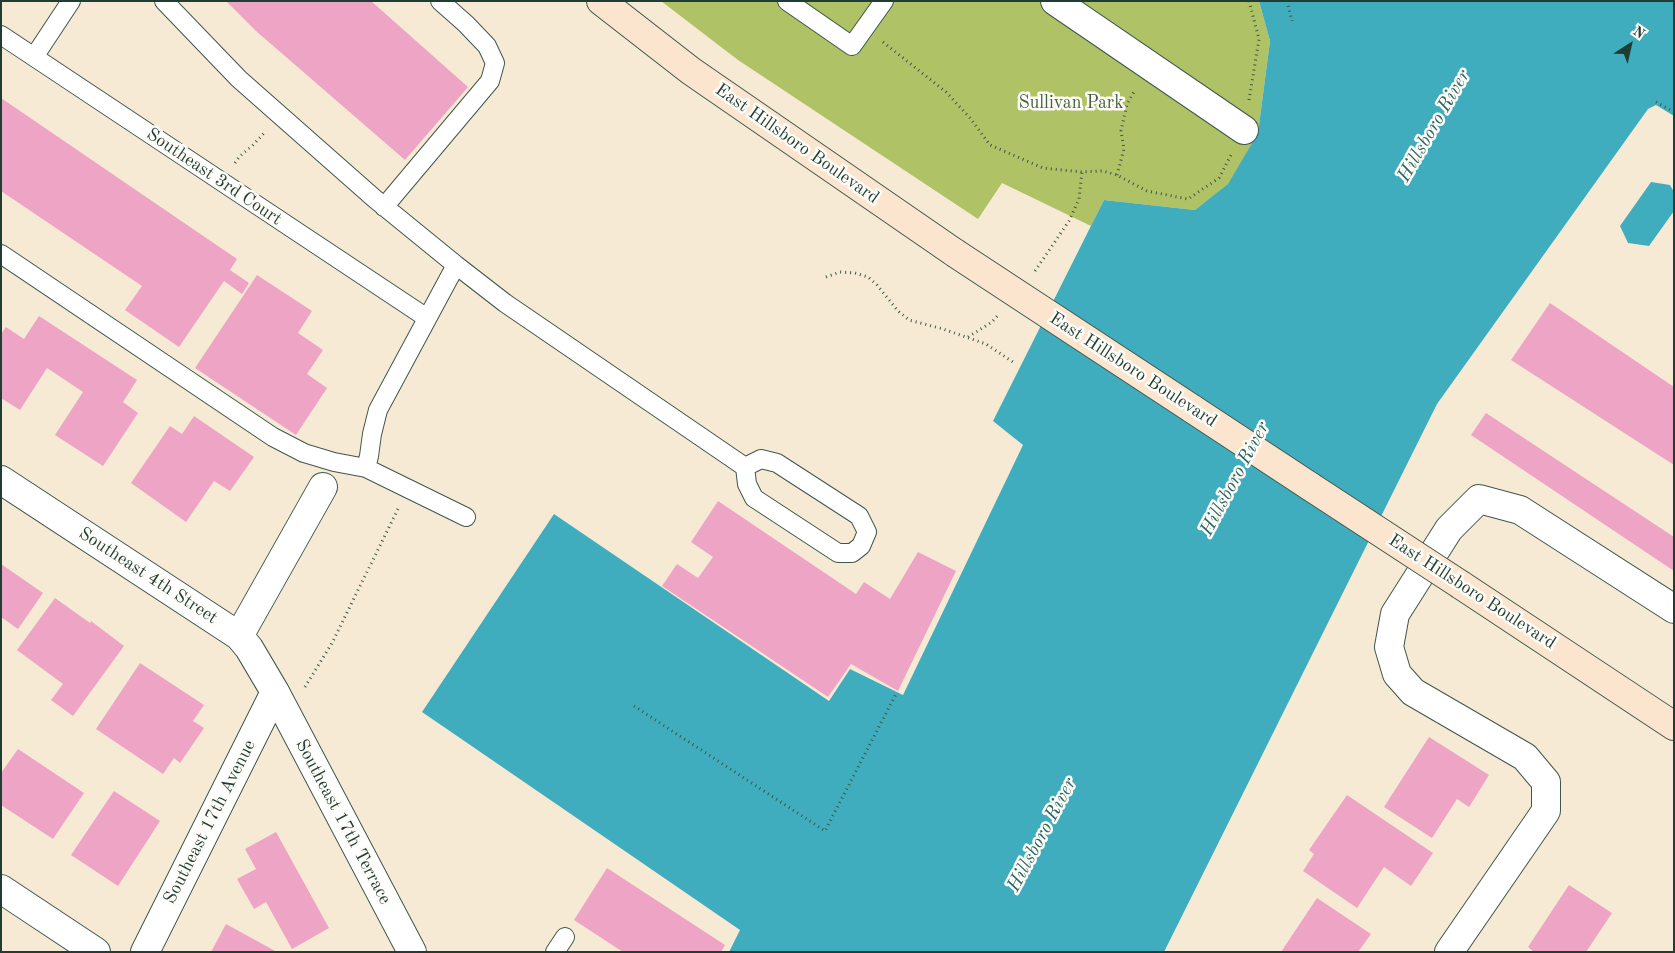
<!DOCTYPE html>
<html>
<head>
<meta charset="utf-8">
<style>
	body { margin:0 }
	#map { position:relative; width:1675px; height:953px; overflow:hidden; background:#f6ead5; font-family:"Old Standard TT",serif }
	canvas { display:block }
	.frame { position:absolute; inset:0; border:2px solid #1f3d34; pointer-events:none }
	.north { position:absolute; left:1605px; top:20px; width:50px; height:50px; -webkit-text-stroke:4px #fdfcf7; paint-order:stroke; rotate:35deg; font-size:14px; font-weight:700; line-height:20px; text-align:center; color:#1f3d34 }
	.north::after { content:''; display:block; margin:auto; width:18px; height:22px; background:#1f3d34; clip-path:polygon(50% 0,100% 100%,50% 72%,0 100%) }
</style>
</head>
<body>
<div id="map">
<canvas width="1675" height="953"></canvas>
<div class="frame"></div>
<div class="north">N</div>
</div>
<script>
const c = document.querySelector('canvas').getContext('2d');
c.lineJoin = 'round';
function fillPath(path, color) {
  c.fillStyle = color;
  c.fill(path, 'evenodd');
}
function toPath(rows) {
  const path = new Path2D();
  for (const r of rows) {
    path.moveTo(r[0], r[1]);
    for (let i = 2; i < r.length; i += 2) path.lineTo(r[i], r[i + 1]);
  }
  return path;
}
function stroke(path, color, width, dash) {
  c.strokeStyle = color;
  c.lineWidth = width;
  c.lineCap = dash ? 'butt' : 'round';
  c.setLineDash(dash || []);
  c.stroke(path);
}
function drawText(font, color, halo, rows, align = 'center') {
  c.font = font + ' "Old Standard TT",serif';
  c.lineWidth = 5;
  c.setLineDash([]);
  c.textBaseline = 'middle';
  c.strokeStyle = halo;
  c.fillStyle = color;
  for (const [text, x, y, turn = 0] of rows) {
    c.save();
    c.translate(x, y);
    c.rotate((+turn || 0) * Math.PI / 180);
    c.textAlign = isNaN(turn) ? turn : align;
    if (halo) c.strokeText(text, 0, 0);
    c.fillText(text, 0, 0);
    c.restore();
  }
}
fillPath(toPath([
	[661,1,1259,1,1270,41,1258,133,1229,184,1195,210,1104,200,1091,226,1002,183,978,219,738,60]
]), '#afc266');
fillPath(toPath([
	[1259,1,1674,1,1674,116,1656,105,1648,109,1437,404,1164,952,729,952,740,930,422,712,554,514,829,701,850,669,903,695,1023,445,993,421,1104,200,1195,210,1228,184,1258,133,1270,41],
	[1651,182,1670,185,1674,192,1674,211,1649,246,1628,243,1620,226]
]), '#40adbf');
fillPath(toPath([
	[226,1,371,1,468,87,405,160,256,31],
	[1,98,237,259,230,270,249,283,242,294,224,281,179,347,125,310,142,286,1,191],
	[257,275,312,311,298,333,323,350,307,374,327,388,296,435,195,368],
	[1550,303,1674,387,1674,465,1511,360],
	[39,316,137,380,123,402,138,413,103,466,55,435,83,392,47,368,20,410,1,398,1,334,6,327,24,339],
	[1486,413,1674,537,1674,571,1471,435],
	[194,416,254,457,230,491,214,481,186,522,131,483,170,426,182,434],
	[718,501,856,594,864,582,890,599,918,552,956,571,898,691,851,664,828,697,662,586,677,564,698,578,713,557,691,542],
	[1,564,43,593,18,629,1,617],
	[55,598,90,623,91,621,124,646,73,716,51,700,63,684,17,650],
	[140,663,204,705,193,721,204,728,180,763,174,758,163,774,96,729],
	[1429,737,1489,775,1469,807,1457,799,1432,838,1384,807],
	[18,749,84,793,53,839,1,805,1,773],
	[114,791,160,821,118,886,71,855],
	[1347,795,1433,853,1411,886,1384,867,1357,908,1303,871,1314,854,1309,850],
	[276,832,329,928,292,949,266,902,254,909,237,879,256,869,245,849],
	[607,868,725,945,721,952,623,952,574,920],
	[1569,885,1612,913,1586,952,1534,952,1528,947],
	[1317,898,1371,934,1358,952,1281,952],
	[226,924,277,952,211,952]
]), '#eda4c5');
const lane = toPath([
	[164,1,239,79,375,199,456,265,505,303,745,467,747,484,754,498,838,553,852,553,861,546,867,532,859,516,777,463,761,459,745,467],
	[787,1,852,46,884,1],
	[1,35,427,318],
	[34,57,71,1],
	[384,207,490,81,495,63,487,46,466,24,440,1],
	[1,254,273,437,304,453,334,462,366,468,466,517],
	[366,468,369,456,372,434,378,410,456,265],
	[555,952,565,937]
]);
const street = toPath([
	[1055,1,1244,130],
	[1,480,239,636,249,648,275,692,412,952],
	[239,636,323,487],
	[1,889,96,952],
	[145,952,275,692],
	[1449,952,1546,811,1546,782,1525,757,1413,692,1397,674,1389,647,1395,614,1449,529,1479,499,1520,510,1674,609]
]);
const secondary = toPath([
	[601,1,691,71,955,253],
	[1191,408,1311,487],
	[1461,585,1674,726]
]);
stroke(lane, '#3f574c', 20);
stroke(street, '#3f574c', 30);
stroke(secondary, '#3f574c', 30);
stroke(toPath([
	[1287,1,1292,21],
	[883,42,946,92,970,118,990,145,1043,168,1082,172,1103,171,1117,175,1147,191,1188,199,1219,178,1231,155],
	[1249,100,1259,39,1249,1],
	[1656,102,1674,112],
	[235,163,239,157,253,145,265,132],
	[1117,175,1124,149,1121,131,1127,104,1135,90],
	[1035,271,1069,221,1079,199,1082,172],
	[826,277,840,272,855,273,868,277,877,285,898,311,909,320,943,329,986,344,1016,364],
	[968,337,992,322,999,314],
	[305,687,332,643,398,509],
	[634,706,825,831,897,692]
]), '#3f574c', 3, [1, 4]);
stroke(lane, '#fff', 18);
stroke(street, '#fff', 28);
stroke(secondary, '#fce5cf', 28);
const secondaryBridge = toPath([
	[955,253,1191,408],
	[1311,487,1461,585]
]);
stroke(secondaryBridge, '#3f574c', 30, []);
stroke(secondaryBridge, '#fce5cf', 28);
drawText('18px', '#435e40', '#fdfcf7', [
	["Sullivan Park",1071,103]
]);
drawText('18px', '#1f3d34', '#fdfcf7', [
	["East Hillsboro Boulevard",797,144,35],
	["Southeast 3rd Court",214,177,34],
	["East Hillsboro Boulevard",1133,370,33],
	["Southeast 4th Street",148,576,33],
	["East Hillsboro Boulevard",1472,592,33],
	["Southeast 17th Avenue",210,822,-63],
	["Southeast 17th Terrace",343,822,62]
]);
drawText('italic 19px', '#2b6465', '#fdfcf7', [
	["Hillsboro River",1434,126,-60],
	["Hillsboro River",1235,479,-62],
	["Hillsboro River",1042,835,-62]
]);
</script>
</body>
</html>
